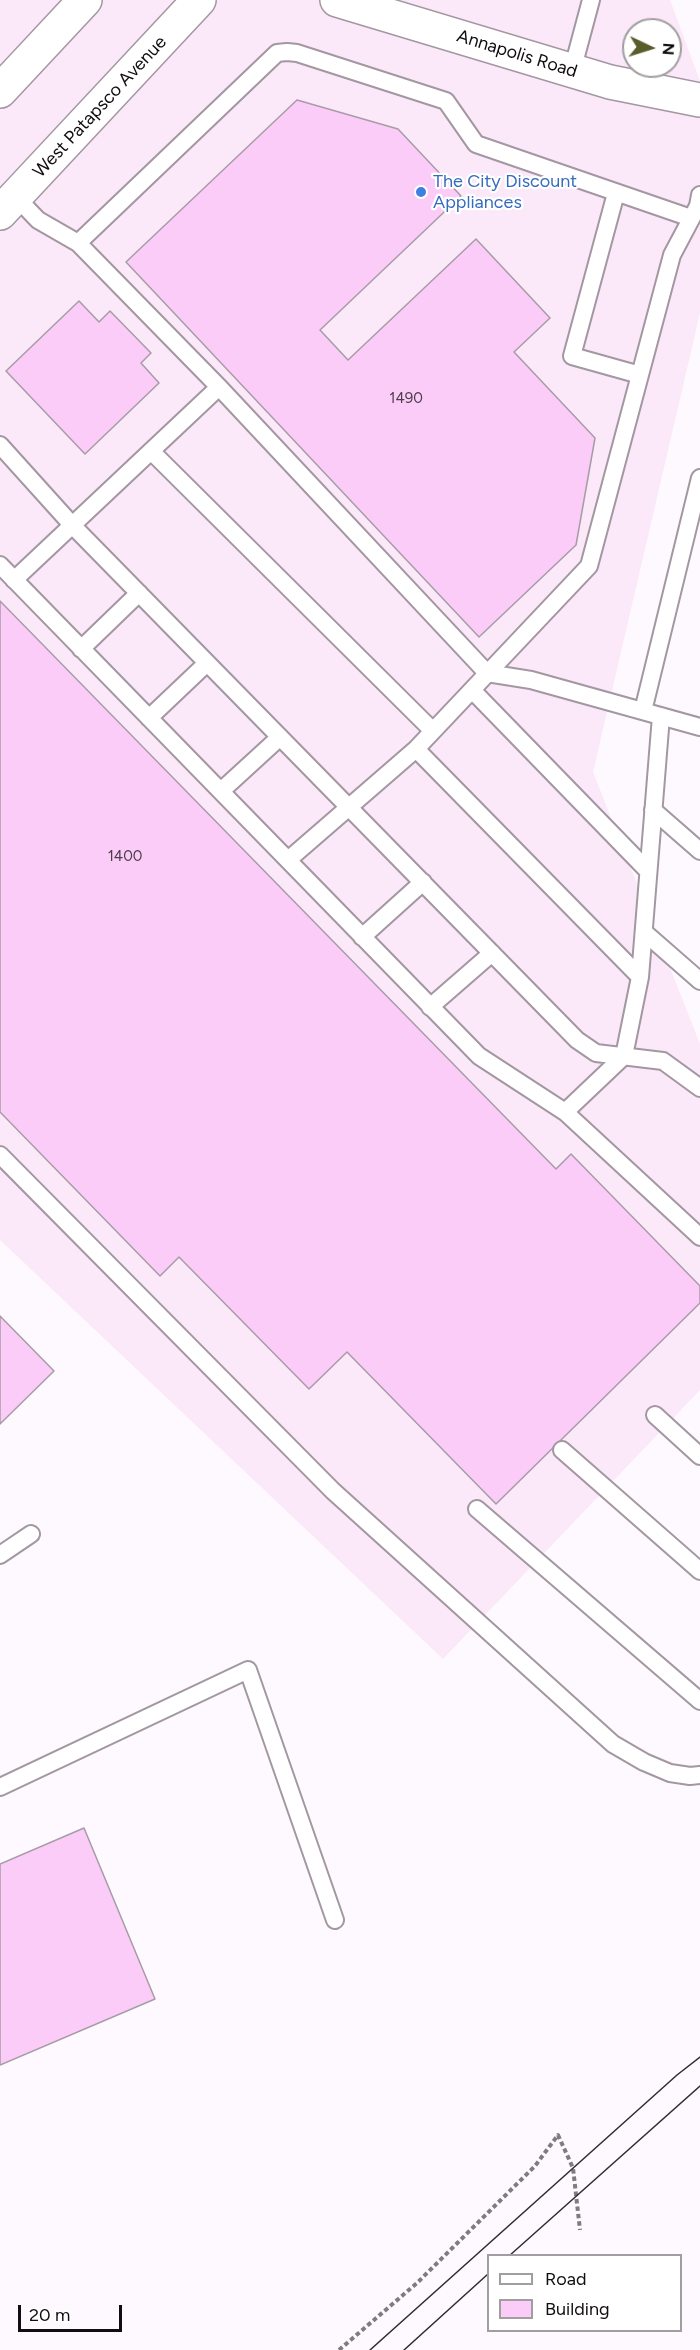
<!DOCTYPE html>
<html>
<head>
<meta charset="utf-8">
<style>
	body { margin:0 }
	#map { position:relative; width:700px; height:2350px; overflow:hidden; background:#fef9fe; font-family:Figtree,sans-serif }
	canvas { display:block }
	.legend { position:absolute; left:487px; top:2254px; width:195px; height:78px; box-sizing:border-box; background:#fff; border:2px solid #a09e9f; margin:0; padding:8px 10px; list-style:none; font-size:18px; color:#110d10 }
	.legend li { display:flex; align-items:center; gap:12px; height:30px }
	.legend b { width:30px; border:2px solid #a09e9f }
	.north { position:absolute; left:622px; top:18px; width:60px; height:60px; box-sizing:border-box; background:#fff; border:2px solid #a09e9f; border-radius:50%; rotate:94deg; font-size:16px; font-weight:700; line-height:24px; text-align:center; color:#110d10 }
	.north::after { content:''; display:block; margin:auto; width:21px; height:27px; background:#585d2b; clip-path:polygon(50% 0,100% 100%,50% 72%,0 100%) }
	.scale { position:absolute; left:18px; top:2305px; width:104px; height:27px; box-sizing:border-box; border:3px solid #110d10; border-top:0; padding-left:8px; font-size:18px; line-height:21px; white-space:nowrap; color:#110d10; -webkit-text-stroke:4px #fff; paint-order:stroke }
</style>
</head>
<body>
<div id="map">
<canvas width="700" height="2350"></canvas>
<ul class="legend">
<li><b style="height:8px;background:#fff"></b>Road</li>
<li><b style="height:16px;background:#fcccf9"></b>Building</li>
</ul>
<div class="north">N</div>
<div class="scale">20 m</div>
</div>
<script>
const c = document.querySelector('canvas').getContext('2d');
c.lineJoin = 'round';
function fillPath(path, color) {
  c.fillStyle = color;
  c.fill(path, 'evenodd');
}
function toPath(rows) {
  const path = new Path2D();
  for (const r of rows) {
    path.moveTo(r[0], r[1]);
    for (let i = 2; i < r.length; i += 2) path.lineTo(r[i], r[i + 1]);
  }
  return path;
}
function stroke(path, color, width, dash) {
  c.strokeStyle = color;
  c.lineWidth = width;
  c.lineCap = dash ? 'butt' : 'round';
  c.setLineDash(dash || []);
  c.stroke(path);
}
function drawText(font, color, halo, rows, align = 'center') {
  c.font = font + ' Figtree,sans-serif';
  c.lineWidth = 4.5;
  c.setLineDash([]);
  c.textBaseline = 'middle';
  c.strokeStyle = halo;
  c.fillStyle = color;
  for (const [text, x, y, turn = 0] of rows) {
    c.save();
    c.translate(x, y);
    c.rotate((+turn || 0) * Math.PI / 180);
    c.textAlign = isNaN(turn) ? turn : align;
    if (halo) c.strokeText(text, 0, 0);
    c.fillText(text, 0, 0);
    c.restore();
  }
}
fillPath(toPath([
	[0,0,670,0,700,81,700,313,593,772,700,1044,700,1390,443,1659,0,1240],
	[634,30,670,30,670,66,634,66]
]), '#fbe8f9');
const building = toPath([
	[297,100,398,129,461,196,320,330,348,360,476,239,550,318,514,352,595,438,576,545,479,637,126,262,297,100],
	[79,301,99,322,110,311,151,353,141,363,159,383,85,454,6,371,79,301],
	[0,601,556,1169,571,1154,700,1286,700,1303,496,1504,347,1352,309,1389,179,1257,160,1276,0,1112,0,601],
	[0,1316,54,1371,0,1424,0,1316],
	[84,1828,155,1999,0,2065,0,1864,84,1828]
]);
fillPath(building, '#fcccf9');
stroke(building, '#a79ca6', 1.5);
const service = toPath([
	[572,71,591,0],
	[616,193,572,356,640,375],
	[16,197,38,220,78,243,219,387,487,673,531,680,700,727],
	[78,243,277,53,287,52,297,53,446,101,476,144,691,218],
	[0,445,73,526,577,1040,596,1053,663,1061,700,1088],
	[151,451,433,731],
	[0,565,479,1056,565,1112,700,1237],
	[14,580,219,387],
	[81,649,139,593],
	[472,690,648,871],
	[643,711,700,478],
	[149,718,207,663],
	[416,749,640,977],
	[221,791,280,737],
	[653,810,700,851],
	[288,860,416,749,589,566,672,255,698,206,700,195],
	[644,932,700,981],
	[362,937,423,882],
	[430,1007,492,953],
	[565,1112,624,1056,640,977,661,716],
	[0,1155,333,1491,613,1744,644,1762,670,1773,690,1776,700,1775],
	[655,1415,700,1456],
	[562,1450,700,1571],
	[477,1509,700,1701],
	[0,1555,31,1534],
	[0,1787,248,1670,335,1920]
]);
const secondary = toPath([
	[337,0,610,82,700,100]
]);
const primary = toPath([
	[0,91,85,0],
	[0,213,199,0]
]);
stroke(service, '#a397a2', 20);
stroke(secondary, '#a397a2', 36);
stroke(primary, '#a397a2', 36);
stroke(toPath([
	[339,2350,417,2283,535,2166,558,2135,573,2168,580,2230]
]), '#807b7f', 4, [4.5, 3]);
stroke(service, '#fff', 16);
stroke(secondary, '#fff', 33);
stroke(primary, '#fff', 33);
stroke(toPath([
	[509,2256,700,2086],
	[370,2350,677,2075,700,2057],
	[404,2350,488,2274]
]), '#302c30', 1.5);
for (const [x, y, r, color] of [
	[421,192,6,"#3f7fe0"]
]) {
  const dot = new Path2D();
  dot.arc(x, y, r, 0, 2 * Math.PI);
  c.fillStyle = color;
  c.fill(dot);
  stroke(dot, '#fff', 2);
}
drawText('15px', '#4c3d4a', null, [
	["1490",406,399],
	["1400",125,857]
]);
drawText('18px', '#110d10', '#fff', [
	["Annapolis Road",517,54,17],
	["West Patapsco Avenue",100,107,-47]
]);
drawText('18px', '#366cbe', '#fff', [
	["The City Discount",433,182],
	["Appliances",433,203]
], 'left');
</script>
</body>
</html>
